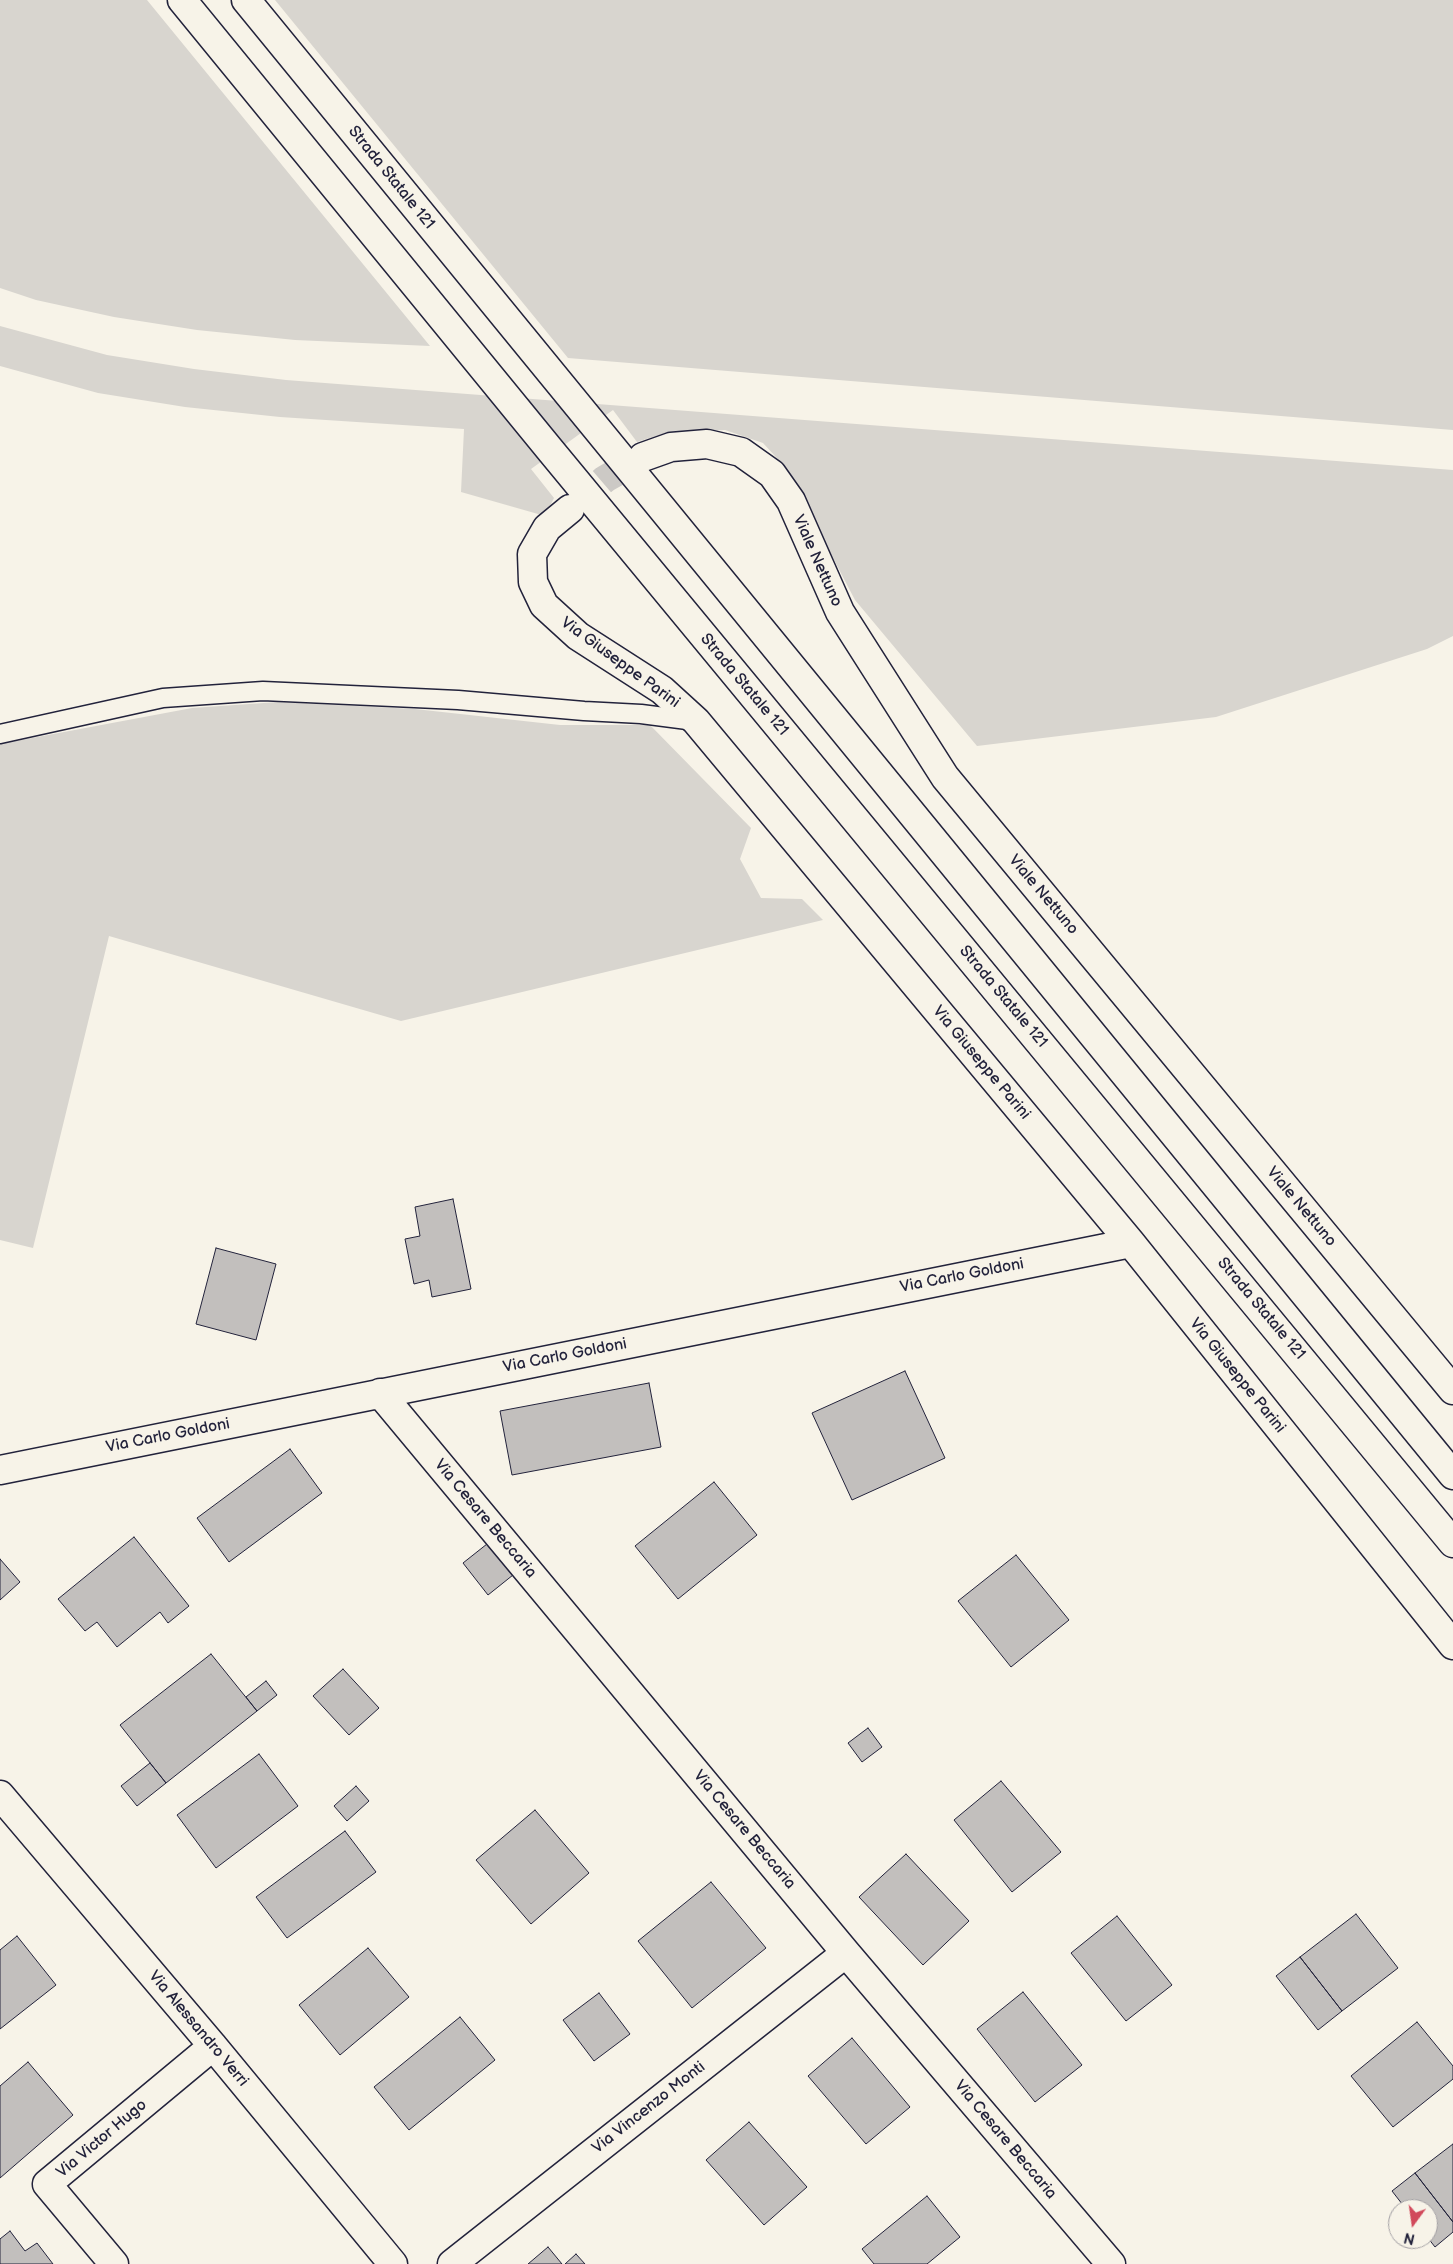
<!DOCTYPE html>
<html>
<head>
<meta charset="utf-8">
<style>
	body { margin:0 }
	#map { position:relative; width:1453px; height:2264px; overflow:hidden; background:#f7f3e8; font-family:"Balsamiq Sans",sans-serif }
	canvas { display:block }
	.north { position:absolute; left:1388px; top:2199px; width:50px; height:50px; box-sizing:border-box; background:#f7f3e8; border:1px solid #a29fa3; border-radius:50%; rotate:194deg; font-size:14px; font-weight:700; line-height:20px; text-align:center; color:#22223b }
	.north::after { content:''; display:block; margin:auto; width:18px; height:22px; background:#d1495b; clip-path:polygon(50% 0,100% 100%,50% 72%,0 100%) }
</style>
</head>
<body>
<div id="map">
<canvas width="1453" height="2264"></canvas>
<div class="north">N</div>
</div>
<script>
const c = document.querySelector('canvas').getContext('2d');
c.lineJoin = 'round';
function fillPath(path, color) {
  c.fillStyle = color;
  c.fill(path, 'evenodd');
}
function toPath(rows) {
  const path = new Path2D();
  for (const r of rows) {
    path.moveTo(r[0], r[1]);
    for (let i = 2; i < r.length; i += 2) path.lineTo(r[i], r[i + 1]);
  }
  return path;
}
function stroke(path, color, width, dash) {
  c.strokeStyle = color;
  c.lineWidth = width;
  c.lineCap = dash ? 'butt' : 'round';
  c.setLineDash(dash || []);
  c.stroke(path);
}
function drawText(font, color, halo, rows, align = 'center') {
  c.font = font + ' "Balsamiq Sans",sans-serif';
  c.lineWidth = 4;
  c.setLineDash([]);
  c.textBaseline = 'middle';
  c.strokeStyle = halo;
  c.fillStyle = color;
  for (const [text, x, y, turn = 0] of rows) {
    c.save();
    c.translate(x, y);
    c.rotate((+turn || 0) * Math.PI / 180);
    c.textAlign = isNaN(turn) ? turn : align;
    if (halo) c.strokeText(text, 0, 0);
    c.fillText(text, 0, 0);
    c.restore();
  }
}
fillPath(toPath([
	[0,0,147,0,430,346,295,340,197,330,114,317,36,300,0,288],
	[275,0,1453,0,1453,430,568,358],
	[0,326,107,355,194,369,286,380,1453,470,1453,636,1427,649,1216,717,977,746,855,600,786,468,763,443,725,430,668,432,637,442,613,410,531,469,554,498,545,516,461,492,464,429,280,417,185,407,98,393,0,366],
	[278,702,415,709,560,725,650,725,751,828,740,859,761,898,802,899,823,920,401,1021,109,936,33,1248,0,1240,0,744,192,708]
]), '#d8d5cf');
const building = toPath([
	[453,1199,471,1289,432,1297,429,1280,414,1284,405,1239,420,1236,415,1207,453,1199],
	[216,1248,276,1264,256,1340,196,1324,216,1248],
	[905,1371,945,1458,852,1500,812,1413,905,1371],
	[649,1383,661,1447,512,1475,500,1411,649,1383],
	[290,1449,322,1493,229,1562,197,1518,290,1449],
	[714,1482,757,1535,678,1599,635,1546,714,1482],
	[134,1537,189,1606,168,1623,160,1612,117,1647,97,1622,85,1631,58,1599,134,1537],
	[487,1544,513,1575,488,1595,463,1563,487,1544],
	[1016,1555,1069,1620,1011,1667,958,1601,1016,1555],
	[0,1559,20,1582,0,1600,0,1559],
	[211,1654,257,1711,166,1783,120,1725,211,1654],
	[343,1669,379,1708,349,1735,313,1696,343,1669],
	[266,1681,277,1695,257,1711,246,1697,266,1681],
	[868,1728,882,1747,862,1762,848,1743,868,1728],
	[259,1754,298,1806,216,1868,177,1815,259,1754],
	[150,1763,166,1783,137,1806,121,1786,150,1763],
	[1001,1781,1061,1852,1012,1892,954,1820,1001,1781],
	[356,1786,369,1801,347,1821,334,1806,356,1786],
	[535,1810,589,1873,531,1924,476,1860,535,1810],
	[345,1831,376,1872,287,1938,256,1897,345,1831],
	[906,1854,969,1921,923,1965,859,1897,906,1854],
	[711,1882,766,1948,692,2008,638,1941,711,1882],
	[1356,1914,1398,1968,1342,2011,1300,1957,1356,1914],
	[1117,1916,1172,1985,1126,2021,1071,1953,1117,1916],
	[17,1936,56,1985,0,2029,0,1950,17,1936],
	[368,1948,409,1997,340,2055,299,2005,368,1948],
	[1300,1957,1342,2011,1318,2030,1276,1976,1300,1957],
	[1023,1992,1082,2065,1035,2102,977,2029,1023,1992],
	[599,1993,630,2034,594,2061,563,2020,599,1993],
	[460,2017,495,2060,409,2130,374,2087,460,2017],
	[1417,2022,1453,2066,1453,2079,1393,2127,1351,2076,1417,2022],
	[852,2038,910,2107,866,2144,808,2076,852,2038],
	[28,2062,73,2115,0,2178,0,2086,28,2062],
	[749,2122,807,2187,764,2225,706,2160,749,2122],
	[1453,2144,1453,2222,1415,2173,1453,2144],
	[1415,2173,1453,2222,1453,2232,1435,2247,1428,2238,1428,2209,1406,2209,1392,2191,1415,2173],
	[927,2196,960,2237,927,2264,874,2264,862,2249,927,2196],
	[10,2231,25,2251,37,2243,53,2264,0,2264,0,2239,10,2231],
	[548,2247,562,2264,528,2264,548,2247],
	[576,2254,585,2264,565,2264,576,2254]
]);
fillPath(building, '#c2bfbd');
stroke(building, '#22223b', 1);
stroke(toPath([
	[570,509,605,479,643,457]
]), '#ccc9c5', 28, [28, 14]);
const service = toPath([
	[0,734,163,698,263,691,458,700,584,711,641,714,695,721]
]);
const minor = toPath([
	[643,457,671,447,707,444,741,452,772,474,791,501,840,612,945,777,1453,1390],
	[570,509,547,528,532,554,533,582,544,605,578,636,662,690,696,721,1131,1243,1453,1645],
	[380,1393,846,1953,1111,2264],
	[0,1470,1131,1243],
	[0,1795,213,2046,393,2264],
	[114,2264,47,2184,213,2046],
	[452,2264,846,1953]
]);
const primary = toPath([
	[182,0,551,451,1453,1543],
	[246,0,1453,1475]
]);
stroke(service, '#22223b', 21);
stroke(minor, '#22223b', 31);
stroke(primary, '#22223b', 31);
stroke(service, '#f7f3e8', 18);
stroke(minor, '#f7f3e8', 28);
stroke(primary, '#f7f3e8', 28);
drawText('16px', '#22223b', '#f7f3e8', [
	["Strada Statale 121",391,178,51],
	["Viale Nettuno",817,561,66],
	["Via Giuseppe Parini",620,663,36],
	["Strada Statale 121",744,685,50],
	["Viale Nettuno",1043,895,50],
	["Strada Statale 121",1003,997,50],
	["Via Giuseppe Parini",981,1063,50],
	["Viale Nettuno",1301,1207,50],
	["Via Carlo Goldoni",962,1276,-11],
	["Strada Statale 121",1261,1309,50],
	["Via Carlo Goldoni",565,1356,-11],
	["Via Giuseppe Parini",1237,1376,51],
	["Via Carlo Goldoni",168,1436,-11],
	["Via Cesare Beccaria",485,1519,50],
	["Via Cesare Beccaria",744,1830,50],
	["Via Alessandro Verri",198,2029,50],
	["Via Vincenzo Monti",649,2108,-38],
	["Via Victor Hugo",102,2139,-40],
	["Via Cesare Beccaria",1005,2140,50]
]);
</script>
</body>
</html>
